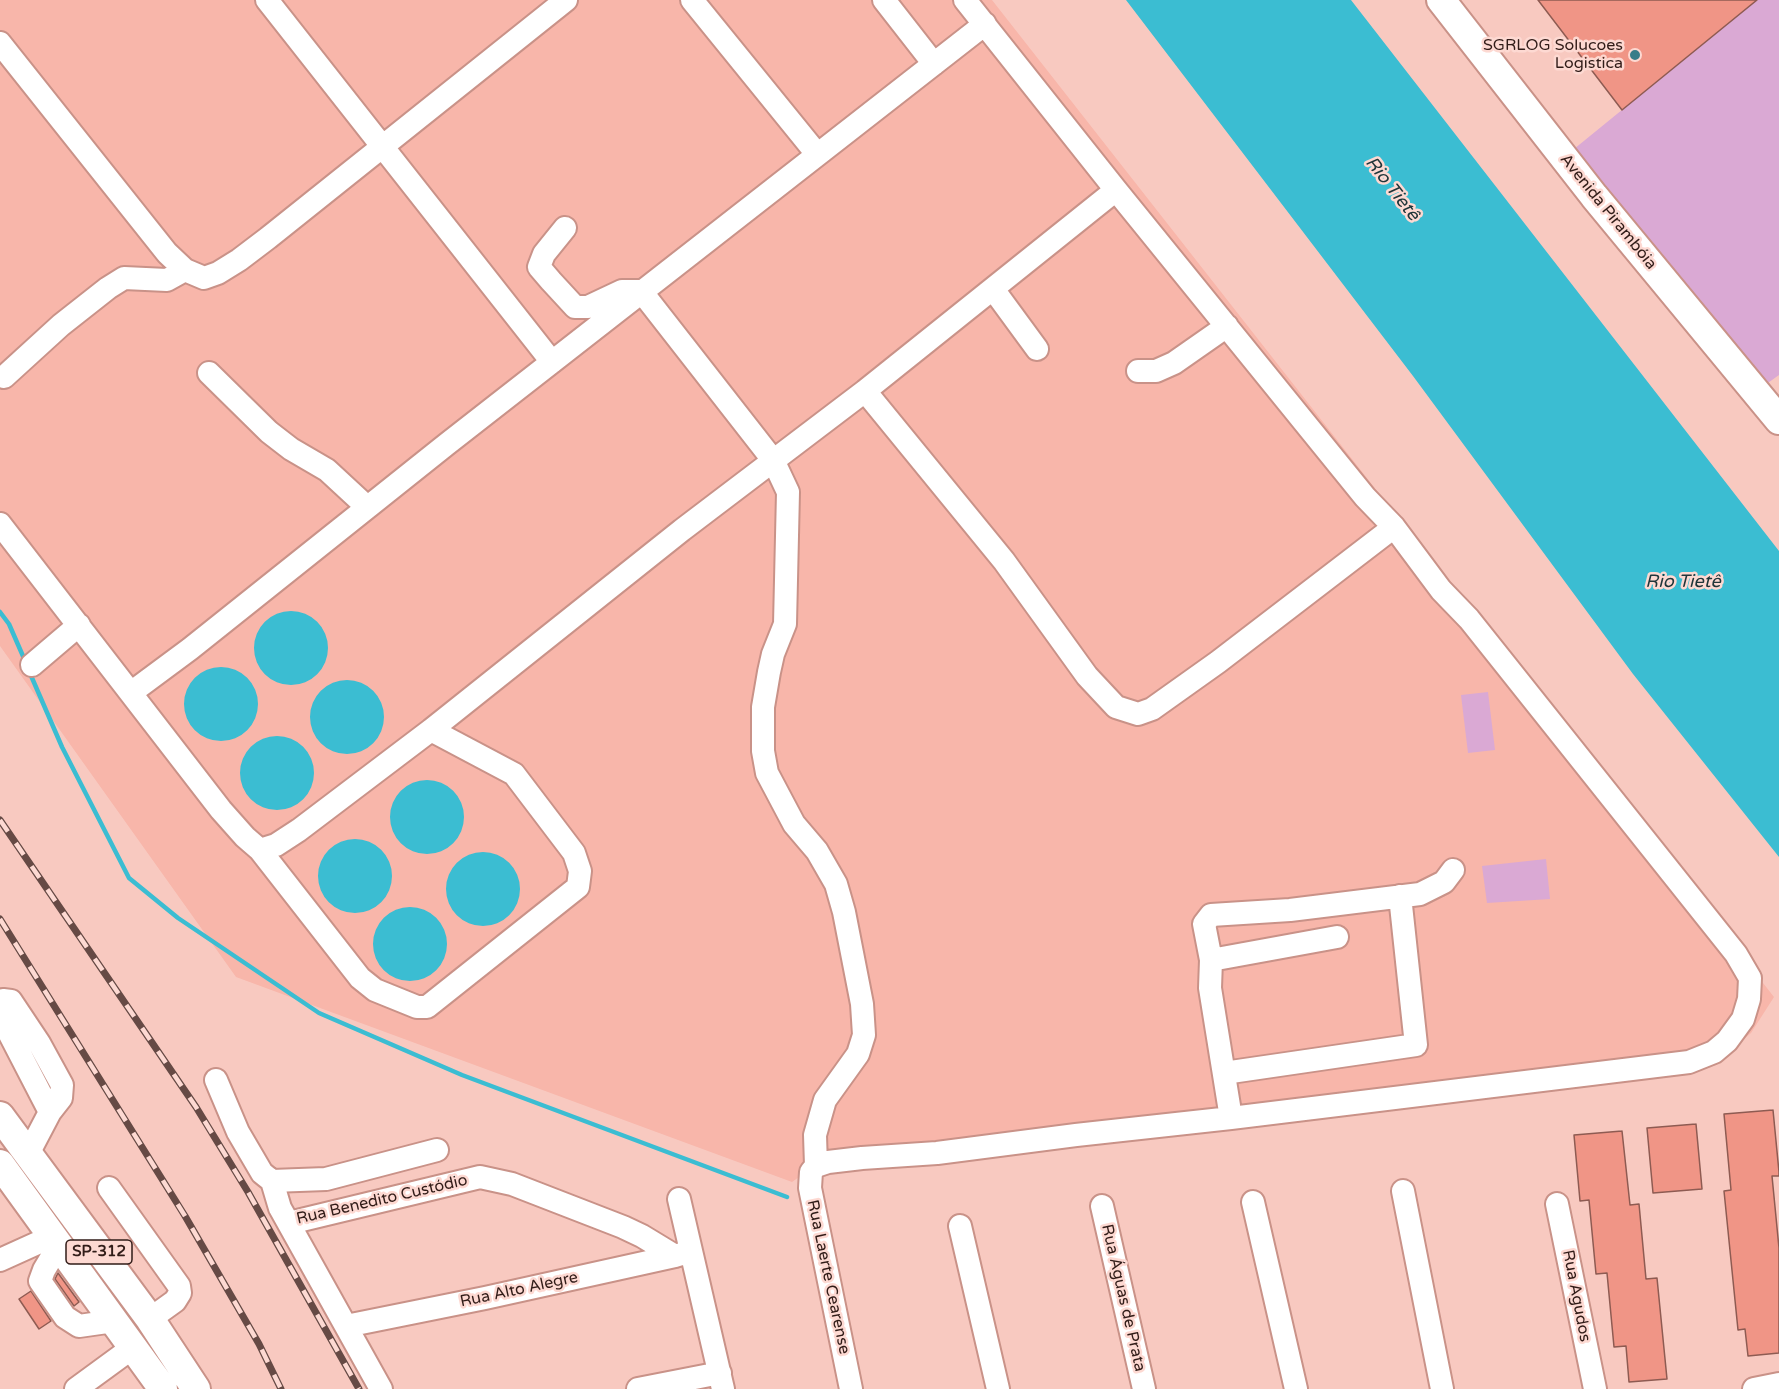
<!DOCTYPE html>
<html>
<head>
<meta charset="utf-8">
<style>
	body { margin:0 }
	canvas { display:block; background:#f8c9c0 }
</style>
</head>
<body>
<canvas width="1779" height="1389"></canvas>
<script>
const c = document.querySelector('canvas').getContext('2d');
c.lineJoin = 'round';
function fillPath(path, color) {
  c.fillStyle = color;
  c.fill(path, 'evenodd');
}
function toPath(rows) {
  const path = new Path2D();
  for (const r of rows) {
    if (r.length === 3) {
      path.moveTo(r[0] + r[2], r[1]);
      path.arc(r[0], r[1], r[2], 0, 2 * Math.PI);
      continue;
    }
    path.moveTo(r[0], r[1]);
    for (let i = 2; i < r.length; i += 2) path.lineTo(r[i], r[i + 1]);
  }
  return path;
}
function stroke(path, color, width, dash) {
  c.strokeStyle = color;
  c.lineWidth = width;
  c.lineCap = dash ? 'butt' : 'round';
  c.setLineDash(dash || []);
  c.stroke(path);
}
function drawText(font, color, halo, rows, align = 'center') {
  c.font = font + ' "Varela Round",sans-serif';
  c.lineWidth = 5;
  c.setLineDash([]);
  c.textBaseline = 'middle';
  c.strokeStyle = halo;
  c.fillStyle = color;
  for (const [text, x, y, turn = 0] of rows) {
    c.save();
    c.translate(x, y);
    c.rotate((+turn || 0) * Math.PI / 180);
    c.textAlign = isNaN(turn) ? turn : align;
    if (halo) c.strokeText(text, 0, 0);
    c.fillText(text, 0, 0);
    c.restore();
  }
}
fillPath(toPath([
	[0,0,992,0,1774,997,1751,1033,1730,1051,1693,1067,799,1177,792,1182,236,977,0,646]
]), '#f8b6aa');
fillPath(toPath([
	[1757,0,1779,0,1779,375,1765,385,1574,149],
	[1488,692,1495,750,1468,753,1461,695],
	[1546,859,1550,899,1487,903,1482,866]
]), '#daa9d4');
fillPath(toPath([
	[1126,0,1351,0,1779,551,1779,857,1633,674,1413,376],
	[291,648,37],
	[221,704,37],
	[347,717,37],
	[277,773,37],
	[427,817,37],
	[355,876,37],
	[483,889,37],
	[410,944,37]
]), '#3bbdd2');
stroke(toPath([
	[0,612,9,624,26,663],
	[29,671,62,747,129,878,178,918,319,1013,462,1075,787,1197]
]), '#3bbdd2', 4.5);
const building = toPath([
	[1538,0,1757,0,1622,110,1538,0],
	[1773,1110,1779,1172,1779,1176,1772,1176,1779,1248,1779,1353,1748,1356,1745,1329,1738,1330,1724,1191,1731,1190,1724,1114,1773,1110],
	[1696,1124,1702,1189,1653,1193,1647,1128,1696,1124],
	[1622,1131,1630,1205,1639,1204,1646,1279,1657,1278,1667,1379,1629,1382,1626,1346,1614,1347,1607,1273,1596,1274,1589,1200,1580,1201,1574,1135,1622,1131],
	[58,1273,79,1302,74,1306,55,1279,58,1273],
	[31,1291,51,1321,39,1329,19,1299,31,1291]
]);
fillPath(building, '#f09586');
stroke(building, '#8e5b52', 1.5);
const minor = toPath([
	[267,0,552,362],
	[692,0,817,154],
	[884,0,934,64],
	[0,43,167,253,185,270,204,278,218,273,239,260,268,238,566,0],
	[565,228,544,254,539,267,551,281,575,307,588,307,622,291,641,291,773,460,788,492,785,624,773,654,769,672,763,707,763,751,767,773,794,824,817,851,836,884,844,912,862,1004,864,1035,858,1054,825,1100,815,1135,816,1166],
	[993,289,1037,349],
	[1138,371,1156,371,1174,363,1227,326],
	[209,373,269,432,291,449,327,470,367,507],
	[4,377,61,325,108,288,124,278,167,280,185,270],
	[865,391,1004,561,1087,676,1116,707,1138,714,1152,709,1218,662,1394,527],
	[0,524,221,810,245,837,260,850,276,845,299,830,431,730,682,530,865,391,1116,190],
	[32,665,79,625],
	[132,692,190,649,447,444,985,24],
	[260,850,360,978,375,990,417,1007,427,1007,578,887,580,871,574,853,514,774,431,730],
	[1211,960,1204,924,1211,915,1290,910,1420,894,1444,882,1453,870],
	[1224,1073,1416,1045,1400,896],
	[216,1080,238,1132,262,1173,272,1181,326,1179,437,1150],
	[1231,1118,1210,988,1211,960,1337,937],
	[28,1154,50,1112,61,1098,62,1085,39,1043,11,1001,3,1000,0,1007,4,1023,50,1112],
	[816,1166,828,1162,862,1158,937,1153,1076,1135,1231,1118,1689,1062,1714,1052,1727,1041,1743,1019,1749,999,1750,978,1736,954,1469,619,1441,590,1394,527,1365,497,1116,190,965,0],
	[816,1166,811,1172,810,1188,851,1389],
	[272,1181,280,1208,381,1389],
	[109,1188,179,1286,180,1293,175,1301,150,1319],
	[1403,1191,1442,1389],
	[679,1199,723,1389],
	[1253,1202,1296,1389],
	[1557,1204,1595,1389],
	[1102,1206,1144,1389],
	[289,1223,480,1177,512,1184,623,1227,642,1236,675,1256],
	[960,1226,998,1389],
	[59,1245,44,1270,40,1281,65,1317,79,1326,114,1321],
	[0,1260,53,1236],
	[346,1326,485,1298,675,1256,691,1251],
	[76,1389,132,1348],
	[638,1389,720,1373],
	[1754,1389,1779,1384]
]);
const major = toPath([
	[1441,0,1594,196,1779,420],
	[0,1116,150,1319,196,1389],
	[0,1164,163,1389]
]);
stroke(minor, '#c99288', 26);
stroke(major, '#c99288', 32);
stroke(minor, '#fff', 22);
stroke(major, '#fff', 28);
const rail = toPath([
	[0,820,196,1107,248,1192,359,1389],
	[0,919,185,1216,259,1344,281,1389]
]);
stroke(rail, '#664a45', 7);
stroke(rail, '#fdd9d2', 4.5, [14]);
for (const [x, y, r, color] of [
	[1635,55,6,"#377d89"]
]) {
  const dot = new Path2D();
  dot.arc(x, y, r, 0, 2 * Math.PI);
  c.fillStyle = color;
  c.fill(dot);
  stroke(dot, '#fdd9d2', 2);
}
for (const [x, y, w] of [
	[99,1252,66]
]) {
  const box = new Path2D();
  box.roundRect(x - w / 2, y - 12, w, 24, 4.5);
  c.fillStyle = '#fdd9d2';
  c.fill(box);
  stroke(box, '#311c18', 1.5);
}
drawText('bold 15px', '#311c18', null, [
	["SP-312",99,1252]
]);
drawText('16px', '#311c18', '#fdd9d2', [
	["SGRLOG Solucoes",1623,46],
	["Logistica",1623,64]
], 'right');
drawText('16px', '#311c18', '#fdd9d2', [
	["Avenida Pirambóia",1608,212,51],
	["Rua Benedito Custódio",382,1200,-13],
	["Rua Laerte Cearense",828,1277,78],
	["Rua Alto Alegre",519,1290,-12],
	["Rua Agudos",1576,1296,79],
	["Rua Águas de Prata",1123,1298,77]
]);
drawText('italic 18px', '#20363a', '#fdd9d2', [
	["Rio Tietê",1392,189,52],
	["Rio Tietê",1683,582]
]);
</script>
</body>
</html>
